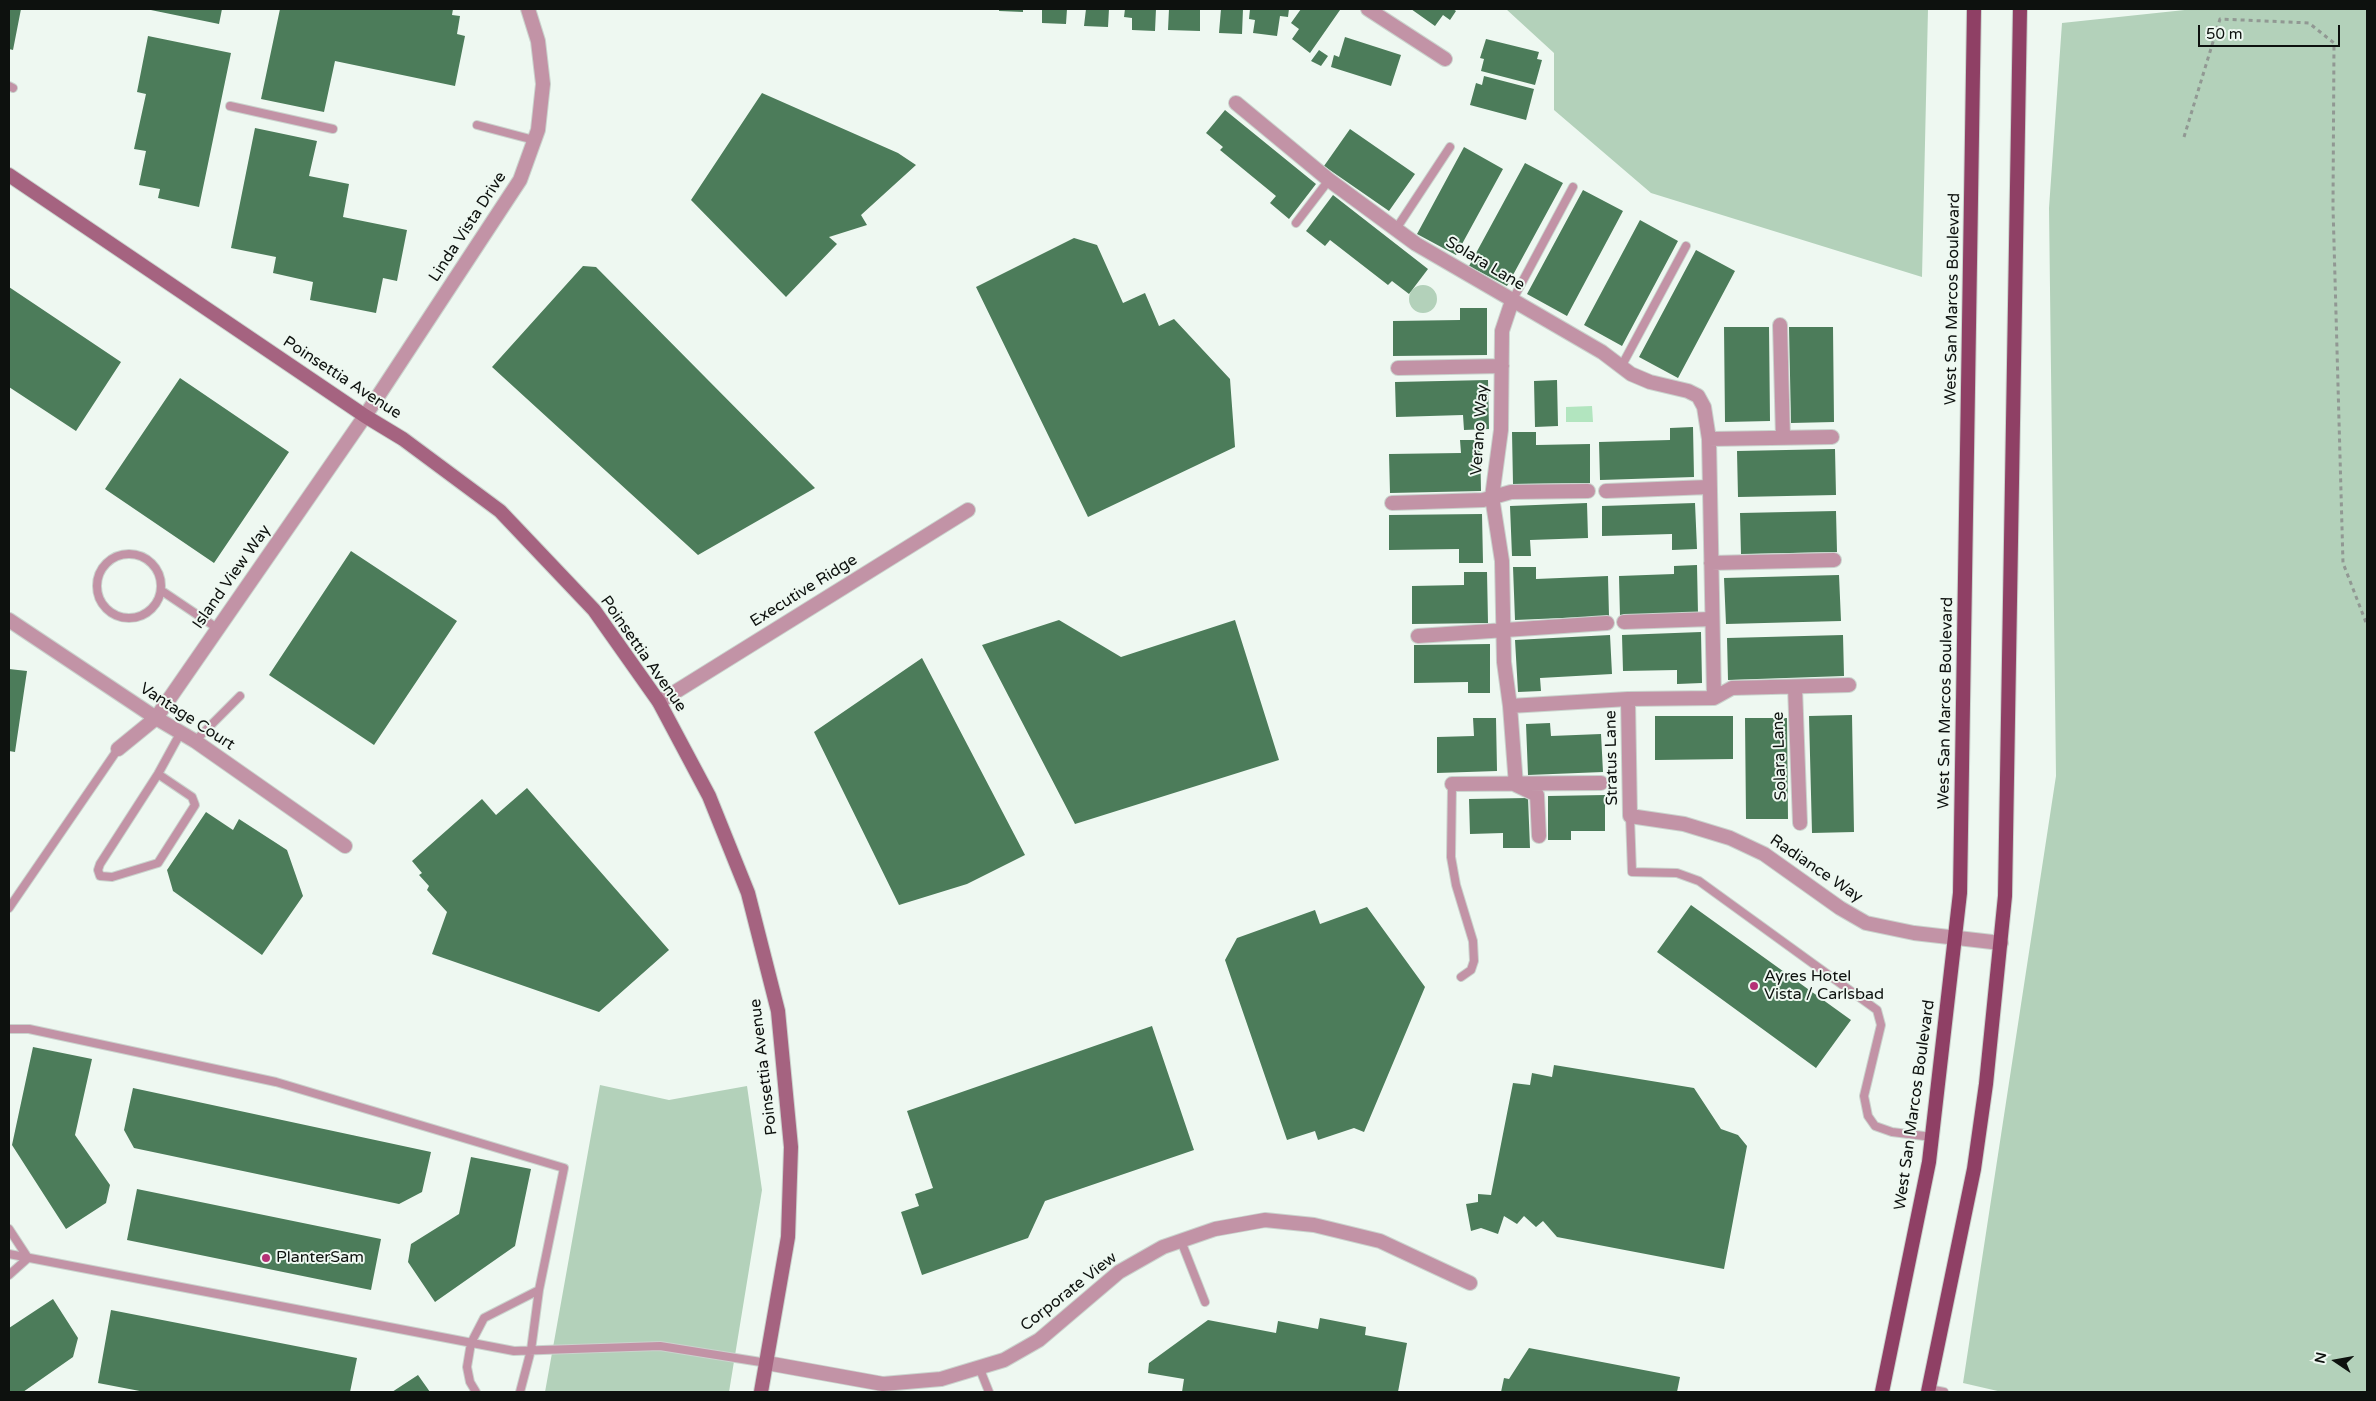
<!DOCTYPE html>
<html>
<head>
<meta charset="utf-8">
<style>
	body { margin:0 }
	#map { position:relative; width:2376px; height:1401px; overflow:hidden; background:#eef8f1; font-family:"Varela Round",sans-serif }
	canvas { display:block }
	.frame { position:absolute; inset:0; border:10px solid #0d110e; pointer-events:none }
	.north { position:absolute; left:2311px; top:1336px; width:50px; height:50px; -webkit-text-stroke:4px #eef8f1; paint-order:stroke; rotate:282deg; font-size:14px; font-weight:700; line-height:20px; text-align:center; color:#0d110e }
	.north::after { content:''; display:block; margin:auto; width:18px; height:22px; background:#0d110e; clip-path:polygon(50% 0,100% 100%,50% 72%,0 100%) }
	.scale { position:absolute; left:2198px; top:25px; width:142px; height:22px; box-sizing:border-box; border:2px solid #0d110e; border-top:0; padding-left:6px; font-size:15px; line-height:18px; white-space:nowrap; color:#0d110e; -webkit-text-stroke:4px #eef8f1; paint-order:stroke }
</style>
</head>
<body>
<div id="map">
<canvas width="2376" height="1401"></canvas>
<div class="frame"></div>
<div class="north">N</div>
<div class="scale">50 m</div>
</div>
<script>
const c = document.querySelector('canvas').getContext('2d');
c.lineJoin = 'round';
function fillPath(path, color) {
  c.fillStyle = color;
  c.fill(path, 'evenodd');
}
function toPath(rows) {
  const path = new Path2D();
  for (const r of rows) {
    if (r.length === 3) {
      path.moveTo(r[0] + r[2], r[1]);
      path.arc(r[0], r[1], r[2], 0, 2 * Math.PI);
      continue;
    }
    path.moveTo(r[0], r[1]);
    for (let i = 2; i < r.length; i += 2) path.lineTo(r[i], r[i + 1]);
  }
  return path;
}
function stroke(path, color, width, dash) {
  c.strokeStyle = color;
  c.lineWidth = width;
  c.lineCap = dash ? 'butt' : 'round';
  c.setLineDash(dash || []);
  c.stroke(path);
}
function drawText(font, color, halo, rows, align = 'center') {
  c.font = font + ' "Varela Round",sans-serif';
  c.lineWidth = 4;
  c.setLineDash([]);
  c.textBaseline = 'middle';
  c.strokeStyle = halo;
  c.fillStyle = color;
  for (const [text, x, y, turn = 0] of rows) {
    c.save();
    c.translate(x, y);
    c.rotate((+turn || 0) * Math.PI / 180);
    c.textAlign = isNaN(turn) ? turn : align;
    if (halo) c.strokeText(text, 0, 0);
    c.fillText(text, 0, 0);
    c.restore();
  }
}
fillPath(toPath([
	[1506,9,1928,9,1922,277,1651,193,1554,110,1554,53],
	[2194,9,2367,9,2367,1392,2002,1392,1963,1383,2056,776,2049,208,2062,23],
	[1423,299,14],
	[600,1085,669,1100,747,1086,762,1190,729,1392,545,1392]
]), '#b3d1ba');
fillPath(toPath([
	[1592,406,1593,422,1566,422,1566,407]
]), '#b2e5bf');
fillPath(toPath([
	[9,9,21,9,13,50,9,49],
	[146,9,222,9,219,24],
	[280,9,453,9,452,15,460,16,457,34,465,36,455,86,335,61,324,112,261,99],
	[999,9,1023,9,1023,12,999,11],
	[1042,9,1067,9,1066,24,1042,23],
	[1086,9,1109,9,1108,27,1084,26],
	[1125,9,1156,9,1155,31,1132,30,1132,18,1124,17],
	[1169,9,1200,9,1200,31,1168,30],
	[1221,9,1243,9,1242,34,1219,33],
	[1250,9,1289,9,1288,17,1280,16,1277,36,1253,33,1255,20,1249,19],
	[1301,9,1340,10,1310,53,1292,39,1299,29,1291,23],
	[1411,9,1453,9,1456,11,1450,20,1443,15,1435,26],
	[148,36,231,53,199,207,158,198,160,189,139,185,146,151,134,149,146,94,137,92],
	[1345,37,1401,55,1391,86,1331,67,1334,55,1339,57],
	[1486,39,1539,52,1537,59,1542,60,1535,85,1481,71,1484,59,1480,58],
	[1319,50,1328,56,1321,66,1311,61],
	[1484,76,1534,89,1526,120,1470,105,1476,83,1482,85],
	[762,93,898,153,916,165,861,215,867,225,829,237,837,244,786,297,691,200],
	[1225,110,1316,184,1289,219,1270,203,1276,196,1220,150,1223,147,1206,133],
	[255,128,317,141,309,176,349,184,343,217,407,230,397,281,383,278,376,313,310,300,313,282,273,273,276,257,231,248],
	[1350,129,1415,174,1389,211,1324,166],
	[1464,147,1503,169,1456,255,1417,234],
	[1525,163,1563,183,1507,286,1469,266],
	[1583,190,1623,211,1567,316,1527,294],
	[1333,195,1428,269,1409,294,1392,281,1388,285,1330,240,1325,246,1306,231],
	[1640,220,1678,241,1622,346,1584,325],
	[1074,238,1097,245,1123,303,1145,293,1159,326,1174,319,1230,379,1235,447,1088,517,976,287],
	[1696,250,1735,271,1678,378,1639,357],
	[583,266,596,267,815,488,698,555,492,367],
	[9,287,121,362,76,431,9,387],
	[1460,308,1487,308,1487,355,1393,356,1393,321,1460,320],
	[1724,327,1769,327,1770,421,1725,422],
	[1789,327,1833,327,1834,422,1791,423],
	[180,378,289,452,214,563,105,489],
	[1488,380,1489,429,1464,430,1463,415,1396,417,1395,382],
	[1557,380,1558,426,1535,427,1534,381],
	[1693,427,1694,477,1600,480,1599,442,1670,440,1670,428],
	[1512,432,1536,432,1536,445,1590,444,1590,483,1513,484],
	[1460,440,1480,440,1481,491,1390,493,1389,454,1461,453],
	[1835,449,1836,495,1738,497,1737,451],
	[1587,503,1588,538,1530,540,1531,556,1512,556,1510,506],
	[1695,503,1697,549,1672,550,1672,534,1602,536,1602,506],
	[1836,511,1837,552,1741,554,1740,513],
	[1482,514,1483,563,1459,563,1459,549,1389,550,1389,515],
	[351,551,457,621,374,745,269,675],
	[1697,565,1698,614,1620,617,1619,576,1674,574,1674,566],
	[1513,567,1536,567,1536,579,1608,576,1609,616,1515,620],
	[1464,572,1487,572,1488,623,1412,624,1412,586,1464,585],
	[1839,575,1841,621,1726,624,1724,578],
	[1059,620,1121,657,1235,620,1279,760,1075,824,982,645],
	[1701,632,1702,683,1677,684,1677,670,1623,671,1622,635],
	[1610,635,1612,674,1540,678,1541,691,1518,692,1515,640],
	[1843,635,1844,676,1728,680,1727,638],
	[1490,644,1490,693,1468,693,1468,682,1414,683,1414,645],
	[922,658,1025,855,967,884,899,905,814,732],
	[9,669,27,671,15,752,9,751],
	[1852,715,1854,832,1812,833,1809,716],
	[1655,716,1733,716,1733,759,1655,760],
	[1473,718,1496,718,1497,771,1437,773,1437,737,1474,736],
	[1745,718,1787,718,1788,819,1746,819],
	[1550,723,1551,736,1601,734,1603,772,1528,775,1526,724],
	[527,788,669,950,599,1012,432,954,447,912,427,890,429,886,419,875,422,873,412,861,482,799,496,815],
	[1605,795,1605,831,1571,831,1571,840,1548,840,1548,796],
	[1528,798,1530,848,1503,848,1503,833,1470,834,1469,799],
	[206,812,233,830,239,819,287,850,303,896,262,955,173,891,167,870],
	[1691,905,1851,1020,1816,1068,1657,952],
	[1367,907,1425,987,1364,1132,1354,1128,1318,1140,1315,1131,1287,1140,1225,960,1237,938,1315,910,1320,924],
	[1152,1026,1194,1150,1045,1201,1028,1238,922,1275,901,1212,919,1206,915,1194,933,1188,907,1111],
	[33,1047,92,1059,75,1135,110,1185,106,1203,66,1229,12,1145],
	[1554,1065,1694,1088,1721,1129,1738,1135,1747,1146,1724,1269,1557,1237,1543,1221,1536,1227,1524,1216,1517,1224,1504,1216,1498,1234,1481,1228,1471,1231,1466,1204,1478,1202,1478,1194,1491,1195,1513,1083,1530,1085,1532,1073,1552,1077],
	[133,1088,431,1152,422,1192,399,1204,134,1148,124,1130],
	[471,1157,531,1169,515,1246,435,1302,408,1262,411,1244,459,1214],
	[137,1189,381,1239,371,1290,127,1240],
	[53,1299,78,1338,73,1357,23,1392,9,1392,9,1328],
	[111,1310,357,1358,350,1392,145,1392,98,1383],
	[1320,1318,1366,1327,1365,1335,1407,1343,1398,1392,1182,1392,1184,1379,1148,1373,1149,1363,1208,1320,1276,1333,1278,1321,1318,1329],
	[1529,1348,1680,1377,1677,1392,1501,1392,1504,1378,1509,1379],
	[418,1375,430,1392,392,1392]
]), '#4c7c5a');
const service = toPath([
	[9,86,13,88],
	[230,106,333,129],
	[477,125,534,140],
	[1296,223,1329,180],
	[1396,229,1450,147],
	[1512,301,1573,187],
	[1621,367,1686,246],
	[129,586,32],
	[162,591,217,628],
	[195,741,240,696],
	[158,774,192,797,195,805,158,863,112,877,100,876,98,870,100,864,158,774,181,732],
	[1452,784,1451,857,1456,885,1473,941,1474,961,1471,970,1461,977],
	[1630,816,1632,872,1677,873,1699,881,1877,1010,1881,1025,1864,1096,1868,1116,1875,1126,1892,1132,1932,1137],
	[9,908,118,749],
	[9,1029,29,1029,276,1082,564,1168,539,1290,484,1318,471,1343,467,1367,470,1382,476,1392],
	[9,1229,28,1258],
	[1181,1241,1205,1302],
	[9,1254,514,1351,660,1346,767,1363],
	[9,1275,28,1258],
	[979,1367,989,1392],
	[1929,1389,1944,1392],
	[520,1392,531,1350,539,1290]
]);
const minor = toPath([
	[1368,9,1445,59],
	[1236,103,1329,180,1416,244,1602,352,1631,374,1650,382,1688,391,1698,396,1704,407,1709,439,1714,698],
	[1512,301,1502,331,1501,430,1492,497,1502,561,1504,662,1510,706,1516,785,1537,795,1539,836],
	[1780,325,1783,438],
	[1398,368,1502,366],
	[1709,439,1832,437],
	[1606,491,1709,487],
	[1392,503,1483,500,1511,492,1588,491],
	[1711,563,1834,560],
	[9,620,156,718,195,741,345,846],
	[1624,622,1712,619],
	[1418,636,1607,623],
	[1795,687,1800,823],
	[1628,699,1630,816,1684,824,1730,838,1764,854,1840,908,1866,923,1914,933,2001,943],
	[659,702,968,510],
	[1510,706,1628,699,1714,698,1732,688,1849,685],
	[118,749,156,718,365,416],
	[1452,784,1601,783],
	[767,1363,883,1384,941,1379,1004,1360,1039,1340,1119,1272,1163,1247,1215,1229,1265,1220,1314,1225,1380,1241,1470,1283]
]);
const tertiary = toPath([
	[365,416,520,180,538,130,543,84,538,41,528,9]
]);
const secondary = toPath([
	[9,175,365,416,403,439,500,511,594,610,659,702,709,796,748,893,778,1011,791,1147,788,1237,761,1392]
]);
const primary = toPath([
	[1882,1392,1929,1162,1960,893,1974,9],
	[1928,1392,1974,1169,1986,1084,2005,896,2020,9]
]);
stroke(service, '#cad3cd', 10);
stroke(minor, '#cad3cd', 16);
stroke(tertiary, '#cad3cd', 16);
stroke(secondary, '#cad3cd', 16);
stroke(primary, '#cad3cd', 16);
stroke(toPath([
	[2184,137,2220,19,2309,23,2334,43,2333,207,2343,563,2367,625]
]), '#919893', 3, [4, 4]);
stroke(service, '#c293a6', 8);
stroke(minor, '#c293a6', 14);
stroke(tertiary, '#c293a6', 14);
stroke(secondary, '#a56380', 14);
stroke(primary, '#8f4065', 14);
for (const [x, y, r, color] of [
	[1754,986,5,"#b53076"],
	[266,1258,5,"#b53076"]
]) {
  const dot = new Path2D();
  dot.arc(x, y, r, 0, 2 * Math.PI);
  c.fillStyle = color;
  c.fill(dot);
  stroke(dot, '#eef8f1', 2);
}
drawText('16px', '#0d110e', '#eef8f1', [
	["Linda Vista Drive",468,227,-57],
	["Solara Lane",1485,264,31],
	["West San Marcos Boulevard",1953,299,-89],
	["Poinsettia Avenue",342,378,33],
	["Verano Way",1480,430,-86],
	["Island View Way",232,577,-55],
	["Executive Ridge",804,591,-32],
	["Poinsettia Avenue",643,654,55],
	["West San Marcos Boulevard",1946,703,-89],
	["Vantage Court",187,717,33],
	["Solara Lane",1780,756,-92],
	["Stratus Lane",1612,758,-91],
	["Radiance Way",1816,869,34],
	["Poinsettia Avenue",764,1067,-97],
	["West San Marcos Boulevard",1915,1105,-82],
	["Corporate View",1069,1292,-38]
]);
drawText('16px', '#0d110e', '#eef8f1', [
	["Ayres Hotel",1764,977],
	["Vista / Carlsbad",1764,995],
	["PlanterSam",276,1258]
], 'left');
</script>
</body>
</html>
